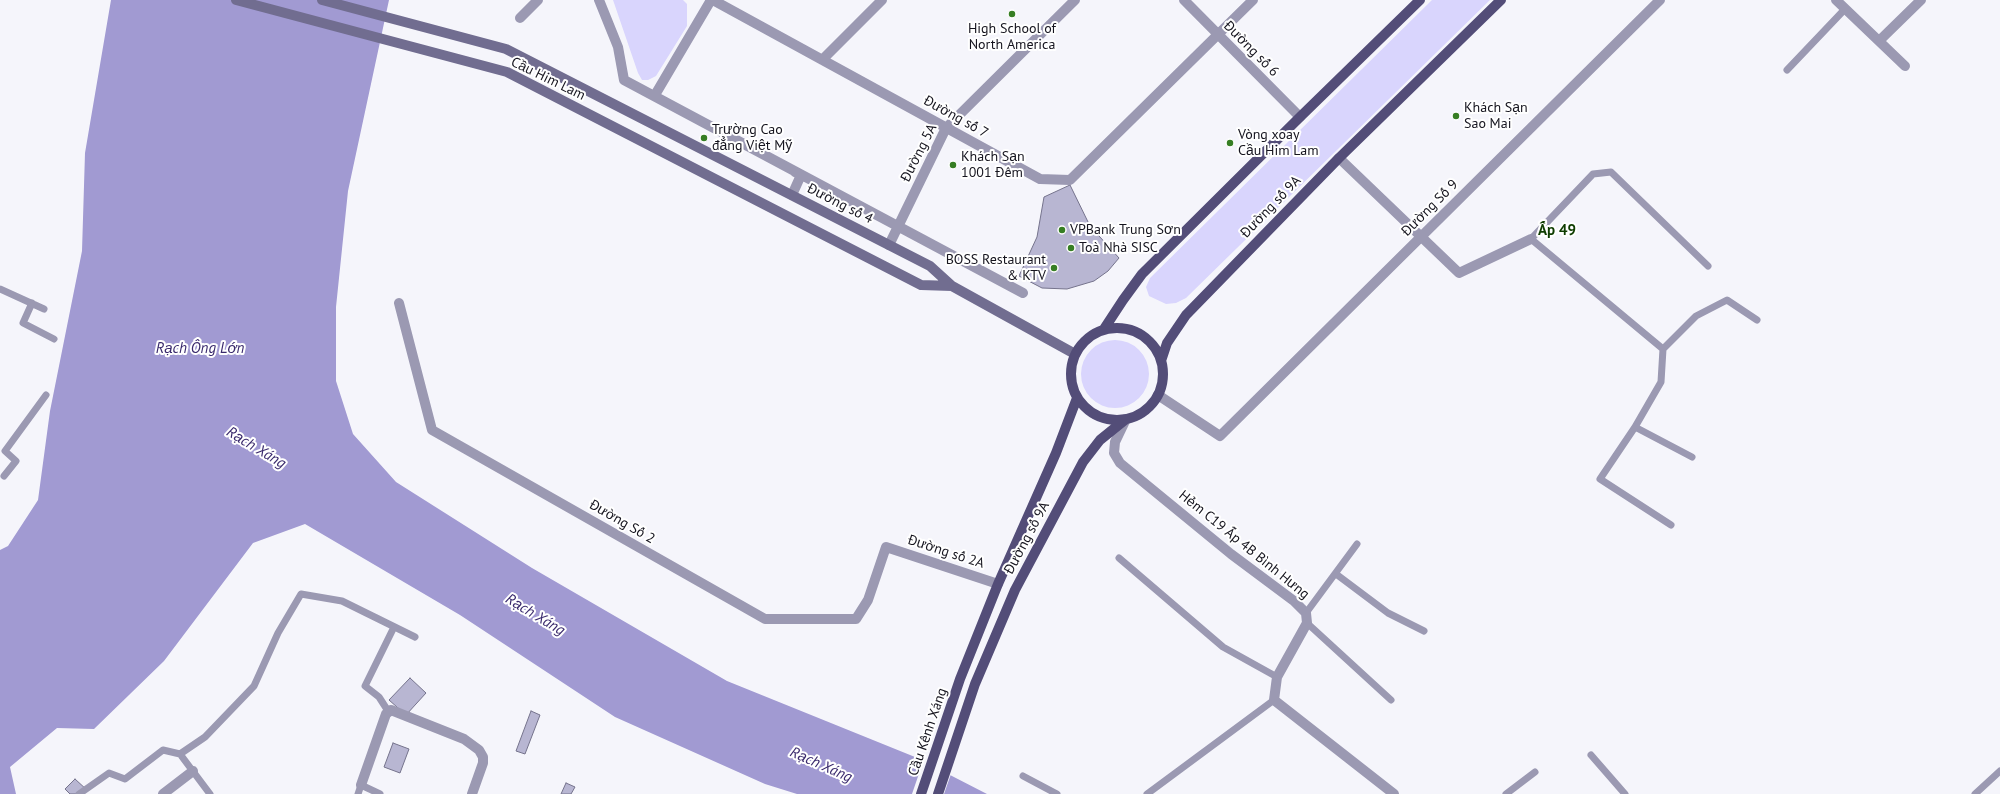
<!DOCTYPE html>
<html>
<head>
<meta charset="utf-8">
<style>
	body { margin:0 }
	canvas { display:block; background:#f5f5fb }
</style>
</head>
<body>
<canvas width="2000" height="794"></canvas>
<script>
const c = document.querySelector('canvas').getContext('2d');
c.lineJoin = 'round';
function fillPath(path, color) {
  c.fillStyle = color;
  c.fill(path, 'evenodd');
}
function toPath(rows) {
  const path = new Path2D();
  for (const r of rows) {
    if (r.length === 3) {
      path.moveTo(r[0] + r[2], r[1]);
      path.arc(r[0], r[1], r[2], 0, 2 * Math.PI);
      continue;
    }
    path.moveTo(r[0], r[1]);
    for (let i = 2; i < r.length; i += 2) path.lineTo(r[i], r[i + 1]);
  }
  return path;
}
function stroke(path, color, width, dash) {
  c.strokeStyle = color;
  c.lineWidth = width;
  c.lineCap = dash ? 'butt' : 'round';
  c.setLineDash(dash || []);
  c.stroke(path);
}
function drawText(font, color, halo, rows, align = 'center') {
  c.font = font + ' "PT Sans",sans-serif';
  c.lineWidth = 4;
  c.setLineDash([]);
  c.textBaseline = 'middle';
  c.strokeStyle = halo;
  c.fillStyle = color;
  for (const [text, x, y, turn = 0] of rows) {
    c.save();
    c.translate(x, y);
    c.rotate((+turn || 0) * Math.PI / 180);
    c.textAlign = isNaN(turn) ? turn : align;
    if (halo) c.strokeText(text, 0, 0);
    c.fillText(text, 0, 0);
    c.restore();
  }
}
fillPath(toPath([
	[613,0,683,0,687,4,687,26,656,76,648,80,642,80,638,73],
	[1432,0,1490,0,1186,298,1176,303,1166,304,1149,296,1146,287,1150,278],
	[1115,374,34]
]), '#d9d5fd');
fillPath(toPath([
	[111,0,389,0,348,191,336,307,336,381,353,434,396,482,532,568,727,681,915,757,987,794,797,794,765,784,615,717,460,615,305,524,253,543,164,661,94,729,57,728,10,767,16,794,0,794,0,550,8,546,38,500,50,411,82,251,85,153]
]), '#a19ad2');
fillPath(toPath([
	[924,759,951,774,944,794,912,794]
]), '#f5f5fb');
const building = toPath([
	[1070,185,1090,226,1119,258,1108,271,1094,281,1067,289,1042,288,1019,276,1037,237,1044,197,1070,185],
	[410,678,426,693,406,715,389,700,410,678],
	[531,711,540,715,525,754,516,751,531,711],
	[393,743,409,749,400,773,384,767,393,743],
	[75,779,87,790,83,794,70,794,65,789,75,779],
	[566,783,575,787,571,794,561,794,566,783]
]);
fillPath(building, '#b8b6d2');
stroke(building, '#75738c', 1);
stroke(toPath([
	[1787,70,1845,9],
	[0,289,44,309],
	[32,303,23,323,54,339],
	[1663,349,1696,316,1727,300,1757,320],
	[1635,427,1600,479,1671,525],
	[1692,457,1635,427,1661,382,1663,349,1531,239,1593,174,1611,172,1708,266],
	[4,476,16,461,5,451,46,395],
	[1119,558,1223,647,1277,677],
	[1336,574,1388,613,1424,631],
	[1306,613,1357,544],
	[1307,623,1391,700],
	[388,711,379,697,365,686,394,627],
	[180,754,205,737,254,686,278,633,301,594,342,601,415,637],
	[180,754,210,794],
	[1591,755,1625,794],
	[1023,776,1057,794],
	[79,794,109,773,125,779,163,750,180,754],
	[358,794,361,785,380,794],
	[1147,794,1274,700],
	[1506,794,1535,772],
	[1975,794,2000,771]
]), '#9b99b2', 7);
stroke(toPath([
	[599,0,618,47,624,80,1023,293],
	[713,0,1040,179,1070,180,1253,0],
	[1184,0,1300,117],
	[1836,0,1905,66],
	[520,18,538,0],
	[1879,41,1921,0],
	[822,60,882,0],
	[655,95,711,0],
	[1339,158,1459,273,1531,239],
	[792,195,801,175,795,172],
	[889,245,946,128,1075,0],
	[399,303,432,430,765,619,856,619,868,600,886,547,998,584],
	[1158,395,1220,436,1660,0],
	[1126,419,1115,442,1114,453,1120,463,1231,554,1294,601,1306,613,1307,623,1277,677,1274,700,1394,794],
	[361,785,386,714,391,710,464,739,479,750,483,757,483,763,472,794],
	[163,794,193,771]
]), '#9b99b2', 10);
stroke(toPath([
	[236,0,507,72,921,285,952,286],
	[322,0,506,49,930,266,952,286,1075,354]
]), '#716d90', 10);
stroke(toPath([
	[1117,374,46],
	[1104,329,1123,300,1142,274,1300,117,1420,0],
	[1161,361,1167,343,1186,315,1339,158,1501,0],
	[921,794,960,679,998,584,1056,453,1077,398],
	[938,794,975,684,1015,590,1083,462,1100,440,1126,419]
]), '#534d78', 10);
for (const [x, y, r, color] of [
	[1012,14,4,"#367e23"],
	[1456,116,4,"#367e23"],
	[704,138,4,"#367e23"],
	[1230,143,4,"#367e23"],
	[953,165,4,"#367e23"],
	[1062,230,4,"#367e23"],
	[1071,248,4,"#367e23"],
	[1054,268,4,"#367e23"]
]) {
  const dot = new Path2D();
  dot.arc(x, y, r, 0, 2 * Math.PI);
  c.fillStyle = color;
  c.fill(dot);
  stroke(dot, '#fff', 1.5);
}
drawText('14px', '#15141e', '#fff', [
	["High School of",1012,29,"center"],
	["North America",1012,45,"center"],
	["Khách Sạn",1464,108],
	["Sao Mai",1464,124],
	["Trường Cao",712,130],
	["đẳng Việt Mỹ",712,146],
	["Vòng xoay",1238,135],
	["Cầu Him Lam",1238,151],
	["Khách Sạn",961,157],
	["1001 Đêm",961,173],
	["VPBank Trung Sơn",1070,230],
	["Toà Nhà SISC",1079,248],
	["BOSS Restaurant",1046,260,"right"],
	["& KTV",1046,276,"right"]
], 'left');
drawText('14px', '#15141e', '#fff', [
	["Đường số 6",1251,49,45],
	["Cầu Him Lam",548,79,26],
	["Đường số 7",956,117,29],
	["Đường 5A",919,153,-63],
	["Đường số 4",840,204,27],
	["Đường số 9A",1271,207,-46],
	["Đường Số 9",1430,208,-45],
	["Đường Số 2",622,522,30],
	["Đường số 9A",1027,538,-62],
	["Hẻm C19 Ấp 4B Bình Hưng",1244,545,39],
	["Đường số 2A",946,552,18],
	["Cầu Kênh Xáng",928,732,-71]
]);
drawText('bold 15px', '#0f3d01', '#fff', [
	["Ấp 49",1557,231]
]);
drawText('italic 15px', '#39296c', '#fff', [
	["Rạch Ông Lớn",200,349],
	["Rạch Xáng",256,448,31],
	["Rạch Xáng",535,615,31],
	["Rạch Xáng",821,765,24]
]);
</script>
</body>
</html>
